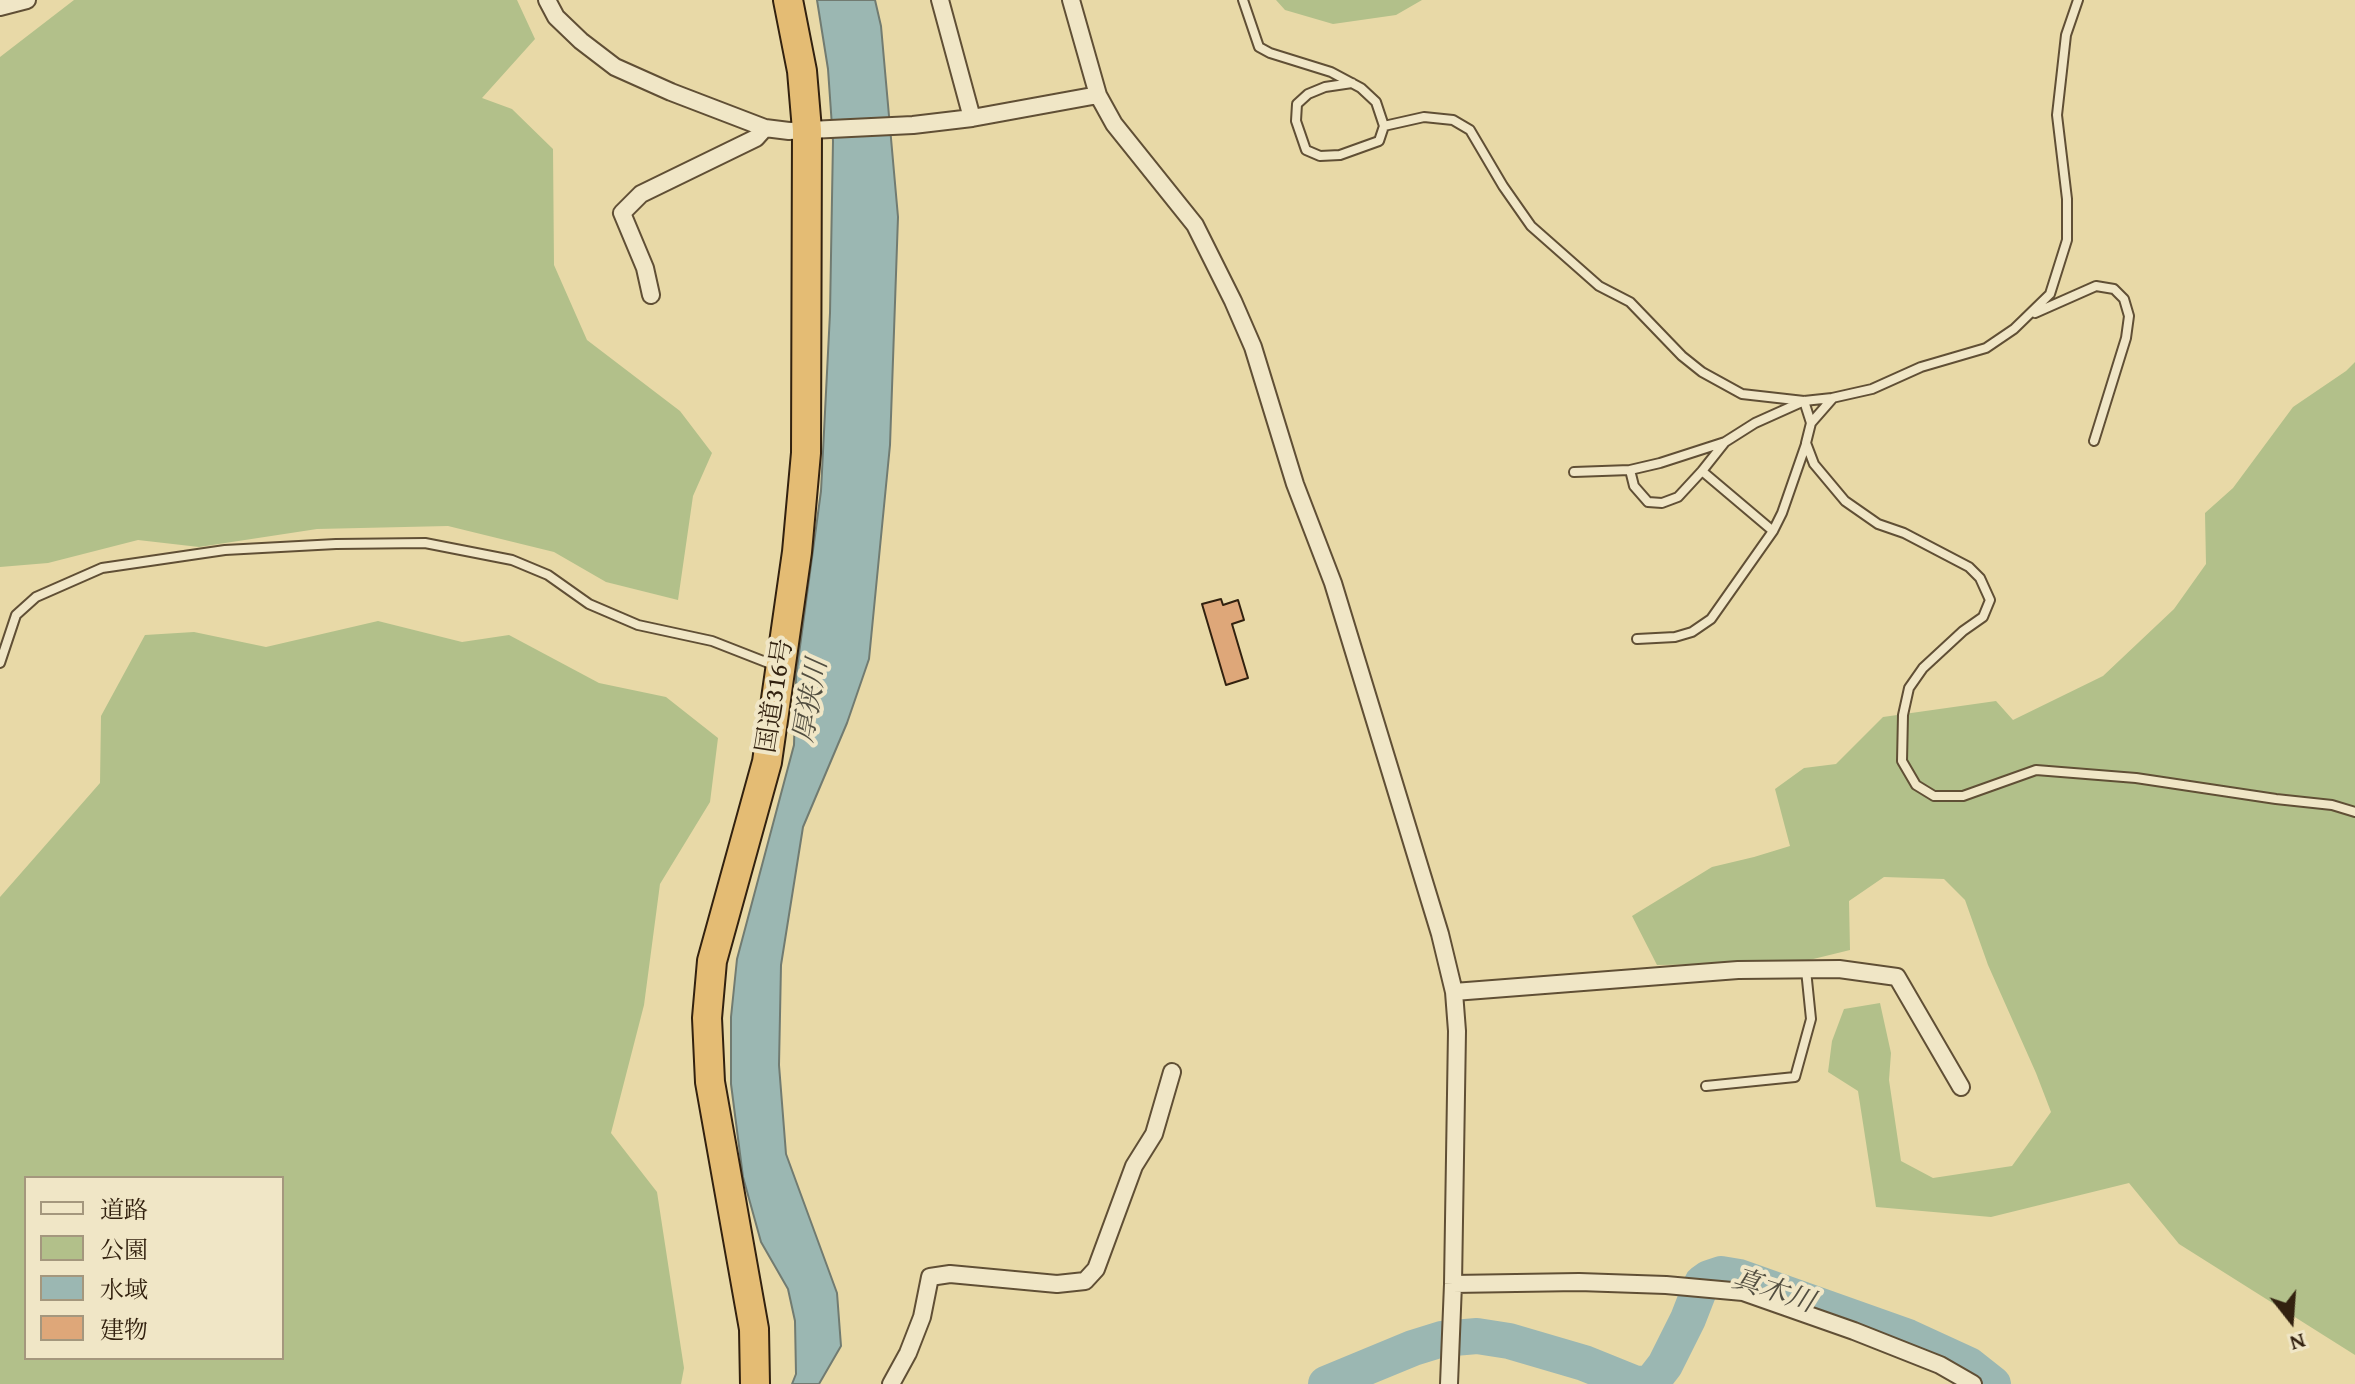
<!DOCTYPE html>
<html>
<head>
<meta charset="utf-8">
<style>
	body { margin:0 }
	#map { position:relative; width:2355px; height:1384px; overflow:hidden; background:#e8d9a7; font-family:"Gentium Book Plus","Noto Serif JP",serif }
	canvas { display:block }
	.legend { position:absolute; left:24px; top:1176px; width:260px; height:184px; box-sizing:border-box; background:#f0e6c6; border:2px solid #a4977d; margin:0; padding:10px 14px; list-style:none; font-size:24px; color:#32210f }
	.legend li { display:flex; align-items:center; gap:16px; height:40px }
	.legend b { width:40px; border:2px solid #a4977d }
	.north { position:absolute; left:2251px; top:1280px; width:80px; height:80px; -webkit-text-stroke:6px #f0e6c6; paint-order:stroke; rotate:163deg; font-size:22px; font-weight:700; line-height:32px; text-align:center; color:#32210f }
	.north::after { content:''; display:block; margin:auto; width:28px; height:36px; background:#32210f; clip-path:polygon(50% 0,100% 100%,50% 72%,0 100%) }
</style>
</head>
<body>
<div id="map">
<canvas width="2355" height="1384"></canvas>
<ul class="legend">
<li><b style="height:10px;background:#f0e6c6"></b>道路</li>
<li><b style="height:22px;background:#b2c08a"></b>公園</li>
<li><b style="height:22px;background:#9bb7b2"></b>水域</li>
<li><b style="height:22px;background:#dea779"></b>建物</li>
</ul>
<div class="north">N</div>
</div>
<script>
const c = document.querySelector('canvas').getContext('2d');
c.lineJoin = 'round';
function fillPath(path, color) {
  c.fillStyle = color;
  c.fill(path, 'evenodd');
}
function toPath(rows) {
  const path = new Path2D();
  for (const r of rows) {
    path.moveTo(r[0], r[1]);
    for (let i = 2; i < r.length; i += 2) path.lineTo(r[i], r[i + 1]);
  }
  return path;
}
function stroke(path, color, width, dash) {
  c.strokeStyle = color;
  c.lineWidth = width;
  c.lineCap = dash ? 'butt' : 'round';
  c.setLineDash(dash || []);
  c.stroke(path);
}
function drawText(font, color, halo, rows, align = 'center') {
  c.font = font + ' "Gentium Book Plus","Noto Serif JP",serif';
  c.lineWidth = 8;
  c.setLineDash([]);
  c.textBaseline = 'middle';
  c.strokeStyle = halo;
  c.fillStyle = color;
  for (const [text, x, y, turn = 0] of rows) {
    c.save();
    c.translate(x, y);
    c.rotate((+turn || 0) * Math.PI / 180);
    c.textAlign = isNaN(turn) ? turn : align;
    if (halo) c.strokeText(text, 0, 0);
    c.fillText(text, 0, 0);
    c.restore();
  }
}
fillPath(toPath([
	[74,0,517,0,535,39,482,98,512,109,553,149,554,265,587,340,680,411,712,453,693,496,678,600,606,582,554,552,448,526,317,529,199,547,138,540,48,563,0,567,0,57],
	[1276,0,1422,0,1396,15,1333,24,1285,10],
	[2355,362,2355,1355,2179,1244,2129,1183,1991,1217,1876,1207,1858,1091,1828,1072,1832,1041,1844,1009,1880,1003,1891,1053,1889,1080,1901,1161,1933,1178,2012,1166,2051,1112,2036,1073,1988,965,1965,900,1944,879,1884,877,1849,901,1850,950,1797,963,1657,965,1632,916,1712,867,1754,857,1790,846,1775,789,1804,768,1836,764,1883,717,1996,701,2013,720,2103,676,2174,609,2206,564,2205,513,2233,488,2293,407,2346,371],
	[378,621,462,642,509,635,599,683,666,697,718,738,710,802,660,884,644,1005,611,1133,657,1192,684,1368,681,1384,0,1384,0,897,100,783,101,716,145,635,194,632,266,647],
	[26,1178,282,1178,282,1358,26,1358]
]), '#b2c08a');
const water = toPath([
	[817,0,875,0,881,26,898,217,890,445,869,659,847,723,803,827,781,965,779,1065,786,1154,837,1293,841,1346,819,1384,792,1384,796,1374,795,1321,788,1289,761,1242,743,1177,731,1084,731,1017,737,959,794,745,796,676,821,491,830,313,833,141,828,69,817,0]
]);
fillPath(water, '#9bb7b2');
stroke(water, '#717b71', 2);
stroke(toPath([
	[1326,1384,1413,1348,1442,1339,1477,1336,1509,1341,1584,1363,1636,1384,1651,1383,1665,1365,1688,1319,1702,1283,1709,1278,1721,1274,1739,1277,1908,1337,1969,1365,1993,1384]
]), '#9bb7b2', 36);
const building = toPath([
	[1221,599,1223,605,1238,600,1244,620,1232,624,1248,678,1226,685,1202,604,1221,599]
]);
fillPath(building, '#dea779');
stroke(building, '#32210f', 2);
const lane = toPath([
	[1243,0,1259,47,1270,53,1331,72,1361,88,1376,102,1384,126],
	[1352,83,1325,87,1308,94,1297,104,1296,121,1306,150,1320,156,1340,155,1379,141,1384,126,1424,117,1453,120,1470,130,1503,186,1531,226,1599,286,1630,302,1682,356,1702,372,1742,394,1804,401,1832,398,1872,389,1921,367,1986,348,2014,329,2050,294,2067,240,2067,199,2057,115,2066,35,2078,0],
	[2035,313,2096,286,2114,289,2124,299,2129,316,2126,338,2094,441],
	[1811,423,1832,399],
	[1630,470,1634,486,1648,502,1662,503,1678,497,1702,471,1725,442,1755,423,1804,401,1811,423,1806,443,1814,464,1845,501,1878,524,1904,533,1969,567,1980,578,1990,600,1983,617,1963,631,1923,668,1909,688,1903,715,1902,761,1916,785,1934,796,1963,796,2036,770,2136,778,2276,799,2332,805,2355,812],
	[1702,471,1773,531],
	[1574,472,1630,470,1660,463,1725,442],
	[1637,639,1675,637,1692,632,1711,619,1773,531,1782,513,1806,444],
	[0,663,16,615,36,597,102,568,225,550,336,544,425,543,512,560,548,575,589,604,638,625,712,641,776,666],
	[1706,1086,1795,1077,1811,1019,1806,970]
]);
const street = toPath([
	[547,0,556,17,581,41,615,67,671,92,765,128,789,131,913,125,972,118,1098,95],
	[940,0,972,118],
	[1071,0,1098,95,1114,124,1195,225,1233,301,1253,347,1295,484,1333,583,1440,934,1454,992,1457,1031,1453,1284,1449,1384],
	[0,7,27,0],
	[651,295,645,268,622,213,641,194,756,138,765,128],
	[1454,992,1738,970,1839,969,1897,977,1961,1087],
	[1453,1284,1579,1282,1666,1285,1743,1292,1854,1331,1940,1365,1973,1384],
	[891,1384,908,1353,922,1317,930,1277,950,1274,1057,1284,1085,1281,1096,1269,1134,1166,1154,1134,1172,1072]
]);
const highway = toPath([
	[755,1384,754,1329,710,1082,707,1018,712,961,767,762,797,552,806,453,807,130,802,71,788,0]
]);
stroke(lane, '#604f35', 12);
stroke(street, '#604f35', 20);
stroke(highway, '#32210f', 32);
stroke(lane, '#f0e6c6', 8);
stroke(street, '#f0e6c6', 16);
stroke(highway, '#e4bc74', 28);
drawText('26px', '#32210f', '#f0e6c6', [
	["国道316号",776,696,-81]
]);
drawText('italic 28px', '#524e40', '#f0e6c6', [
	["厚狭川",812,701,-80],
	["真木川",1773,1292,18]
]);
</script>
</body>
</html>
